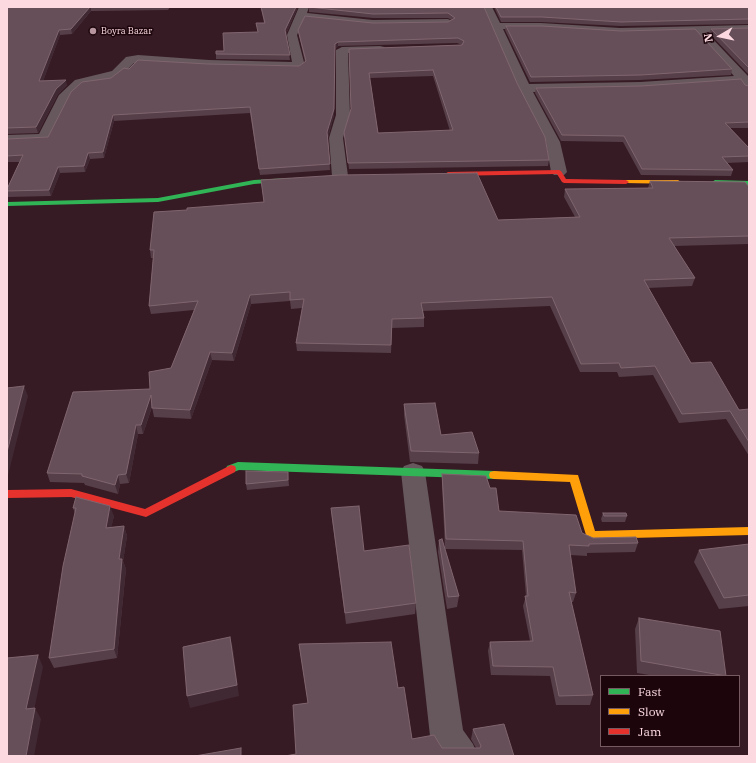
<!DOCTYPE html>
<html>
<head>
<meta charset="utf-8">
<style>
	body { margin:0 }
	#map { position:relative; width:756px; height:763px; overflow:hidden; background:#361b24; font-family:"IBM Plex Serif",serif }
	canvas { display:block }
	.frame { position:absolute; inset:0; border:8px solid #fcd9e1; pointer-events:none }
	.legend { position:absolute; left:600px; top:675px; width:140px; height:72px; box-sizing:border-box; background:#1c060c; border:1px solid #765a61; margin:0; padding:5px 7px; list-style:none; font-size:12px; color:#fcd9e1 }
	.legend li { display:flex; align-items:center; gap:8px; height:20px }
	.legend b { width:20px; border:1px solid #765a61 }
	.north { position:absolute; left:700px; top:16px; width:40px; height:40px; -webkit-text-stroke:3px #1c060c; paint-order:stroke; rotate:261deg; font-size:11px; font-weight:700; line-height:16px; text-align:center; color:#fcd9e1 }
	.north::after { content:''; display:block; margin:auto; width:14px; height:18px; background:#fcd9e1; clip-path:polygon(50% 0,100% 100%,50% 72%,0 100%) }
</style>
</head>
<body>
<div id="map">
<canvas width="756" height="763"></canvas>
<div class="frame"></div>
<ul class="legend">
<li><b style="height:5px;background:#30b455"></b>Fast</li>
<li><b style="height:5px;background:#ff9f0a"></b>Slow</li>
<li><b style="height:5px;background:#e5322d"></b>Jam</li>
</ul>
<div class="north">N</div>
</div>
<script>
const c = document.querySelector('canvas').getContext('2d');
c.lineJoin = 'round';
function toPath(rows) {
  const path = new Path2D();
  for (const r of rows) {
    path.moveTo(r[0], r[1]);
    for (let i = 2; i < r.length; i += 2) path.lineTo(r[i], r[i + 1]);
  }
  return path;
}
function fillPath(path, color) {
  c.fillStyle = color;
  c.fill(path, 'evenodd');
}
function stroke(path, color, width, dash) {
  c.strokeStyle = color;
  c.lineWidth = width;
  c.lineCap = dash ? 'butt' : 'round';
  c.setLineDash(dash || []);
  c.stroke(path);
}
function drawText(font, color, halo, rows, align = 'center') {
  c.font = font + ' "IBM Plex Serif",serif';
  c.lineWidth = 3;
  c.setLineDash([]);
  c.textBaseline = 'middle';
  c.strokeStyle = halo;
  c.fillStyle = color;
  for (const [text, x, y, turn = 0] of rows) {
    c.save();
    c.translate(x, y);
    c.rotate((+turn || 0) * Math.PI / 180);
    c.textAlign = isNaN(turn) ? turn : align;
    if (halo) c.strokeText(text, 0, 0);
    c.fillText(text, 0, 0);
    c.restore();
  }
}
fillPath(toPath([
	[299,7,309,7,307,13,373,20,448,19,453,22,448,25,373,26,304,19,297,35,305,66,299,70,209,68,134,63,120,77,83,86,71,97,49,141,7,143,7,135,39,134,59,95,75,80,112,71,126,57,138,55,209,60,292,62,287,35,299,7],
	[482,7,492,7,500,23,541,23,620,28,749,25,749,31,706,32,748,76,749,91,745,90,740,83,640,90,533,92,560,142,567,172,564,175,554,175,551,172,546,142,518,88,482,7],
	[503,29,541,29,620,34,694,32,734,76,640,82,529,84,503,29],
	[380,46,384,47,386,49,384,51,348,53,350,115,343,138,348,176,345,179,335,179,332,176,329,138,336,115,336,50,342,47,380,46],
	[413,463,422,466,425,472,463,730,473,744,478,756,441,756,430,736,401,472,404,466,413,463]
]), '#66585c');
fillPath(toPath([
	[290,178,292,179,292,181,254,184,158,202,7,206,7,202,158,198,254,180,290,178],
	[715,180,749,181,749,185,713,183,712,182,715,180],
	[238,462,494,471,498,472,499,475,498,478,494,479,239,470,231,473,227,472,226,469,227,466,238,462]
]), '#30b455');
fillPath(toPath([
	[626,180,678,180,681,182,678,184,624,183,623,182,626,180],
	[494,471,578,475,595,531,749,527,749,535,591,539,587,538,586,535,570,482,494,479,490,478,489,475,490,472,494,471]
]), '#ff9f0a');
fillPath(toPath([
	[559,170,561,171,566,179,626,180,629,182,626,184,564,183,562,182,557,174,448,176,445,174,448,172,559,170],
	[231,465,235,466,236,469,235,472,146,517,71,497,7,498,7,490,71,489,145,509,231,465]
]), '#e5322d');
fillPath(toPath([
	[7,7,170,7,168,10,91,11,72,34,60,35,43,81,67,85,58,94,38,133,7,134],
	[261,7,298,7,286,34,290,60,216,59,216,51,224,51,258,32,256,23,264,23],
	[309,7,484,7,549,160,548,166,349,169,345,138,344,132,351,110,349,49,462,45,457,43,338,46,335,49,334,115,328,138,330,170,260,175,250,113,114,121,104,158,90,159,85,172,60,173,51,196,8,197,7,195,7,189,20,162,7,162,7,139,48,137,111,78,129,69,208,64,299,66,305,62,299,35,298,30,373,23,448,22,451,20,448,18,373,18,309,12],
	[433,76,450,131,378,133,370,78],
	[494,7,749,7,749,24,620,26,541,22,501,22],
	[506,26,732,69,731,75,640,80,530,82,505,30],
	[749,28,749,75,709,33,711,29],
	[745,85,749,86,749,128,730,128,749,148,749,162,727,163,733,170,731,176,641,175,623,142,561,141,535,93,536,88],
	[261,180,498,220,575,217,564,197,565,189,648,188,650,181,749,187,749,244,674,246,695,278,692,286,648,288,691,363,739,410,749,409,749,456,726,419,679,423,653,375,619,377,617,372,580,372,550,306,423,311,424,318,424,327,392,328,391,353,297,351,296,343,302,308,291,309,290,301,251,304,234,361,212,360,191,419,154,417,152,407,143,434,138,434,129,483,120,484,118,494,85,485,84,483,50,482,47,473,150,389,171,368,194,310,151,314,149,306,153,258,151,258,150,250,187,210,264,202],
	[404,404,441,435,479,453,478,464,410,462,404,415],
	[288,472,289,486,247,490,246,484],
	[442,474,490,488,499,511,582,533,593,538,638,543,635,552,587,553,587,556,570,555,576,593,573,602,571,602,593,695,590,705,556,705,550,676,491,675,488,651,490,642,530,641,523,606,526,596,522,550,445,549,442,484],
	[76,497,114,516,111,527,124,526,127,536,123,561,126,569,117,658,54,668,49,658,75,514,73,508],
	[331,508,364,551,416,603,415,614,346,624,332,519],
	[603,513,627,516,625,522,602,522,601,519],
	[439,540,459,596,457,607,447,609,438,552],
	[749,544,749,606,719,609,694,562,699,550],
	[639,618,726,676,655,676,637,673,635,629],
	[299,644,398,688,412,739,442,748,476,748,471,739,473,729,514,756,296,754,308,703]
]), '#563f48');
fillPath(toPath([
	[90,7,91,7,91,11,72,34,71,29],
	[296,7,298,7,286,34,285,30],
	[59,30,60,35,41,87,39,81],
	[338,42,338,46,335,49,334,115,328,138,327,132,335,44],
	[66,80,67,85,58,94,38,133,36,127,56,89],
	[113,115,114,121,104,158,103,152],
	[88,153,90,159,85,172,84,166],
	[58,167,60,173,51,196,49,190],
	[250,295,251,304,234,361,232,353],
	[210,352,212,360,191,419,190,410],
	[24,386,28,396,7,479,7,452],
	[151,395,153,403,143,434,141,425],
	[136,425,138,434,129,483,126,474],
	[118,475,120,484,118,494,115,485],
	[110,506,114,516,109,538,106,528],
	[124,526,127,536,123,561,126,569,117,658,114,649,119,559],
	[230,637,233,648,239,696,190,708,187,696],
	[38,655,43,667,32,720,26,709],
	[35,708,41,719,34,756,26,756]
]), '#412933');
const building = toPath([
	[7,7,90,7,71,29,59,30,39,81,66,80,56,89,36,127,7,128,7,7],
	[261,7,296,7,285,30,290,55,216,54,216,51,224,51,223,33,258,32,256,23,265,23,261,7],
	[309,7,484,7,517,83,545,137,549,160,348,163,344,132,351,109,349,49,462,45,464,41,458,38,338,42,335,44,334,109,327,132,330,164,259,169,250,107,113,115,103,152,88,153,84,166,58,167,49,190,7,191,7,189,23,155,7,156,7,139,48,137,71,92,82,82,111,78,124,68,129,69,138,60,208,64,299,66,306,61,298,30,305,16,373,23,448,22,455,18,448,13,373,14,309,7],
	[433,70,453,130,378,133,369,73,433,70],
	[496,7,749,7,749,19,621,22,542,17,501,17,496,7],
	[506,26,542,26,621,31,695,29,732,69,641,75,531,77,506,26],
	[749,28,749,68,711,29,749,28],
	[741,79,745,85,749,86,749,122,725,123,749,148,749,156,722,157,733,170,642,169,624,136,562,135,536,88,641,86,741,79],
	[477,173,498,220,580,217,565,189,653,188,650,181,745,182,749,187,749,236,669,238,695,278,644,280,691,363,711,362,739,410,749,409,749,442,730,411,682,414,655,366,621,368,619,363,581,364,552,297,421,303,424,318,392,319,391,345,296,343,304,299,290,300,290,292,250,295,232,353,210,352,190,410,152,408,151,395,141,425,136,425,126,474,118,475,115,485,82,476,82,474,47,473,73,392,150,389,149,372,171,368,198,301,149,306,154,250,150,250,154,212,187,210,187,208,264,202,261,180,340,175,477,173],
	[24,386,7,452,7,388,24,386],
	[435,403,441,435,472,432,479,453,411,451,404,404,435,403],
	[246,471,288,472,288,480,246,484,246,471],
	[442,474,486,476,490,488,496,488,499,511,576,515,582,533,593,538,636,537,638,543,589,544,589,546,569,545,576,593,569,592,593,695,559,696,553,667,493,666,490,642,533,641,525,596,528,596,523,541,446,539,442,474],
	[76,497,110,506,106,528,124,526,119,559,122,559,114,649,49,658,63,566,76,508,73,508,76,497],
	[359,506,364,551,409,545,416,603,345,613,331,508,359,506],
	[603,513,626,513,627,516,604,516,603,513],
	[442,539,459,596,448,597,439,540,442,539],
	[749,544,749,595,724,598,699,550,749,544],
	[639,618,720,631,726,676,641,661,639,618],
	[230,637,237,685,187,696,183,647,230,637],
	[391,642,398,688,404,687,412,739,434,735,442,748,480,748,481,746,473,729,504,724,514,756,285,756,296,754,293,705,308,703,299,644,391,642],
	[38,655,26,709,35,708,26,756,7,756,7,658,38,655],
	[241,748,241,756,195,756,241,748]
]);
fillPath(building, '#674f59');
stroke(building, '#7f656e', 1);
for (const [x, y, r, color] of [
	[93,31,4,"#b7969f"]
]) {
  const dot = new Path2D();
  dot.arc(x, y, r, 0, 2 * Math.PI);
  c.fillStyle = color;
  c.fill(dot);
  stroke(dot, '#1c060c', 1.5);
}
drawText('9px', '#fcd9e1', '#1c060c', [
	["Boyra Bazar",101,31]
], 'left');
</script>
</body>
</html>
